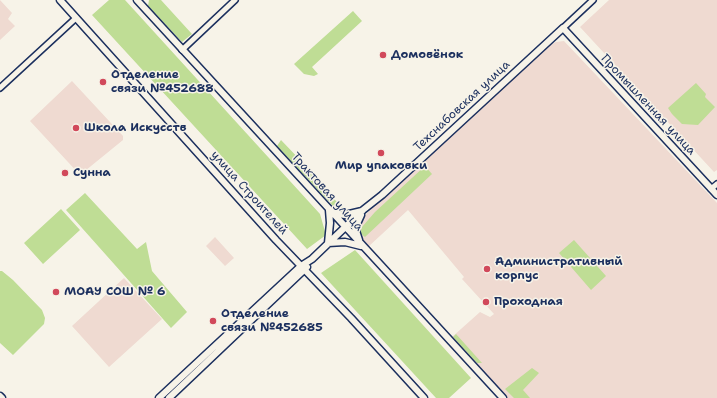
<!DOCTYPE html>
<html>
<head>
<meta charset="utf-8">
<style>
	body { margin:0 }
	canvas { display:block; background:#f7f3e8 }
</style>
</head>
<body>
<canvas width="717" height="398"></canvas>
<script>
const c = document.querySelector('canvas').getContext('2d');
c.lineJoin = 'round';
function fillPath(path, color) {
  c.fillStyle = color;
  c.fill(path, 'evenodd');
}
function toPath(rows) {
  const path = new Path2D();
  for (const r of rows) {
    path.moveTo(r[0], r[1]);
    for (let i = 2; i < r.length; i += 2) path.lineTo(r[i], r[i + 1]);
  }
  return path;
}
function stroke(path, color, width, dash) {
  c.strokeStyle = color;
  c.lineWidth = width;
  c.lineCap = dash ? 'butt' : 'round';
  c.setLineDash(dash || []);
  c.stroke(path);
}
function drawText(font, color, halo, rows, align = 'center') {
  c.font = font + ' "Shantell Sans",sans-serif';
  c.lineWidth = 3;
  c.setLineDash([]);
  c.textBaseline = 'middle';
  c.strokeStyle = halo;
  c.fillStyle = color;
  for (const [text, x, y, turn = 0] of rows) {
    c.save();
    c.translate(x, y);
    c.rotate((+turn || 0) * Math.PI / 180);
    c.textAlign = isNaN(turn) ? turn : align;
    if (halo) c.strokeText(text, 0, 0);
    c.fillText(text, 0, 0);
    c.restore();
  }
}
fillPath(toPath([
	[0,0,12,13,8,19,15,26,0,40],
	[609,0,717,0,717,170,714,172,580,27],
	[564,41,717,203,717,398,506,398,452,337,480,312,490,317,494,314,462,279,464,277,408,210,368,247,360,238,357,231,363,217,544,48,556,42],
	[72,81,123,136,123,140,80,175,30,121],
	[215,237,234,258,225,266,206,246],
	[124,278,162,319,109,367,72,326]
]), '#efdad1');
fillPath(toPath([
	[109,0,125,0,320,214,326,235,307,249,92,15],
	[149,0,161,0,192,34,182,42,148,6],
	[353,11,362,21,312,67,318,74,314,76,304,74,294,64],
	[696,83,706,94,705,97,715,107,698,125,682,124,672,114,668,108],
	[281,140,327,188,325,191,345,209,339,211,333,206,277,146],
	[425,166,432,174,365,237,360,233,362,227,375,212],
	[85,193,137,249,146,242,152,271,187,312,171,328,66,210],
	[61,209,80,230,43,264,24,243],
	[574,240,606,276,591,290,559,253],
	[355,250,471,378,449,398,436,398,321,273],
	[0,271,2,271,13,280,42,310,45,318,44,324,13,355,0,343],
	[456,334,482,363,477,363,453,337],
	[532,368,539,373,523,390,530,398,514,398,505,389]
]), '#bfdd95');
const minor = toPath([
	[563,28,593,0],
	[182,50,235,0],
	[0,88,76,18],
	[711,189,717,184]
]);
const major = toPath([
	[60,0,276,240,351,318,424,398],
	[137,0,503,398],
	[359,240,355,228,361,215],
	[328,243,330,223,329,210,338,214,345,215,362,211],
	[328,243,345,242,361,246],
	[0,396,2,398],
	[159,398,301,266,312,259,363,210,382,195,563,28,717,195],
	[169,398,307,267]
]);
stroke(minor, '#1b2f5e', 8);
stroke(major, '#1b2f5e', 9);
stroke(minor, '#f7f3e8', 5);
stroke(major, '#f7f3e8', 6);
for (const [x, y, r, color] of [
	[383,55,4,"#d1495b"],
	[103,82,4,"#d1495b"],
	[76,128,4,"#d1495b"],
	[381,153,4,"#d1495b"],
	[65,173,4,"#d1495b"],
	[487,269,4,"#d1495b"],
	[56,292,4,"#d1495b"],
	[486,302,4,"#d1495b"],
	[213,321,4,"#d1495b"]
]) {
  const dot = new Path2D();
  dot.arc(x, y, r, 0, 2 * Math.PI);
  c.fillStyle = color;
  c.fill(dot);
  stroke(dot, '#f7f3e8', 1.5);
}
drawText('bold 12px', '#1b2f5e', '#f7f3e8', [
	["Домовёнок",391,55],
	["Отделение",111,75],
	["связи №452688",111,89],
	["Школа Искусств",84,128],
	["Мир упаковки",381,166,"center"],
	["Сунна",73,173],
	["Административный",495,262],
	["корпус",495,276],
	["МОАУ СОШ № 6",64,292],
	["Проходная",494,302],
	["Отделение",221,314],
	["связи №452685",221,328]
], 'left');
drawText('12px', '#1b2f5e', '#f7f3e8', [
	["Промышленная улица",648,105,47],
	["Техснабовская улица",462,106,-43],
	["Трактовая улица",327,192,48],
	["улица Строителей",249,193,48]
]);
</script>
</body>
</html>
